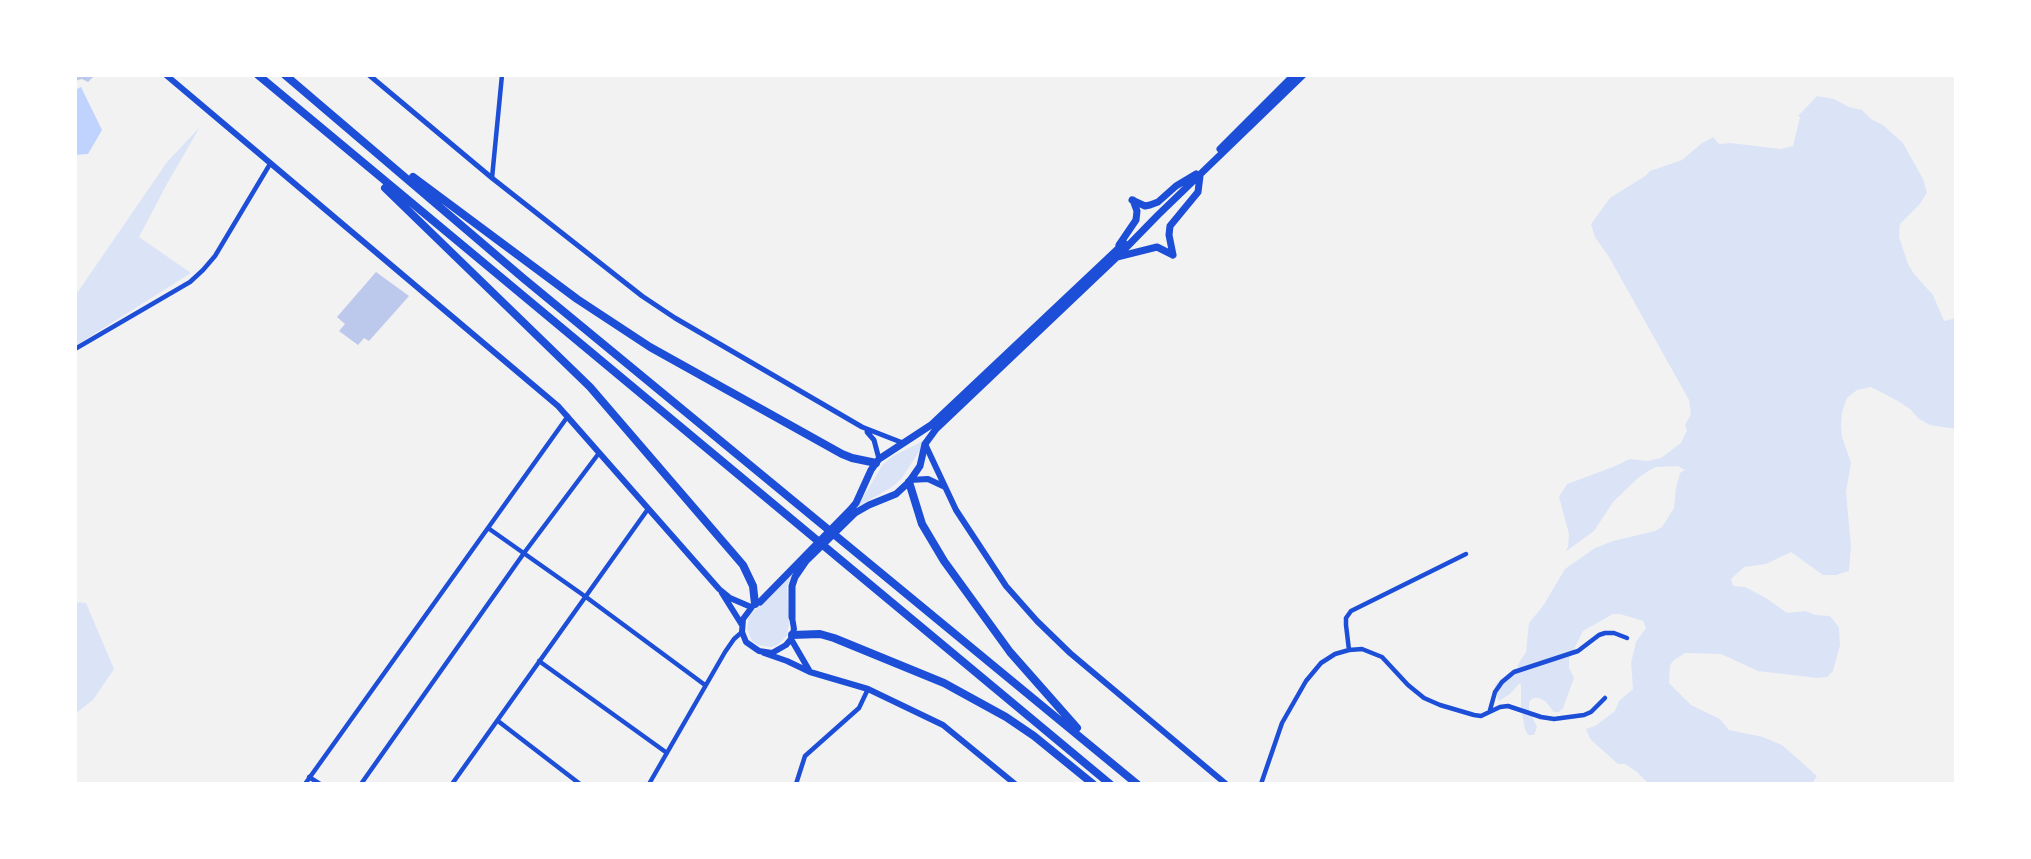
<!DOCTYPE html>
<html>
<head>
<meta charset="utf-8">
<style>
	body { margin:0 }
	#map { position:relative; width:2031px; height:859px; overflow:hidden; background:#f2f2f2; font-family:Arial,sans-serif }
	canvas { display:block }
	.frame { position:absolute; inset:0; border:77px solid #fff; pointer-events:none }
</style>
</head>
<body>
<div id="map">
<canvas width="2031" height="859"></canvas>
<div class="frame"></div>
</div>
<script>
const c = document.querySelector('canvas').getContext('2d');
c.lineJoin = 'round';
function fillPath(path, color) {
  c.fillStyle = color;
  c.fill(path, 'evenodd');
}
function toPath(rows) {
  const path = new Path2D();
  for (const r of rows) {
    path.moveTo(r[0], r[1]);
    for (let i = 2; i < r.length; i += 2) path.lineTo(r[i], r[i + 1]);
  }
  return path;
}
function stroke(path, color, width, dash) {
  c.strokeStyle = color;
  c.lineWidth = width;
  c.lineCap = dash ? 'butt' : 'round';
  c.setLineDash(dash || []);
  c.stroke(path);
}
fillPath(toPath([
	[1817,96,1834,99,1849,107,1862,110,1871,119,1883,125,1903,143,1923,179,1927,193,1919,205,1900,224,1899,237,1908,264,1914,274,1933,295,1944,321,1956,318,1956,429,1930,425,1919,419,1910,409,1898,401,1871,387,1857,390,1847,398,1842,412,1841,425,1842,437,1851,463,1846,492,1851,546,1849,571,1836,575,1823,575,1791,552,1766,564,1744,567,1731,579,1733,586,1745,587,1766,598,1787,613,1806,611,1815,615,1830,616,1839,627,1840,645,1833,671,1827,677,1817,678,1758,671,1721,654,1685,653,1674,660,1670,665,1669,683,1691,705,1720,719,1729,730,1763,737,1782,745,1817,776,1812,784,1649,784,1637,772,1625,764,1618,764,1590,739,1586,729,1595,726,1615,711,1619,701,1633,689,1631,663,1636,642,1646,628,1643,621,1620,614,1613,614,1583,631,1569,659,1569,668,1574,678,1563,708,1559,712,1554,712,1545,701,1539,698,1533,698,1529,702,1529,710,1537,727,1534,735,1528,735,1525,729,1521,708,1521,684,1519,684,1510,694,1499,701,1497,698,1495,685,1500,680,1522,669,1517,666,1526,652,1529,623,1543,606,1565,569,1595,548,1613,541,1655,531,1662,527,1674,508,1676,488,1680,473,1685,470,1678,466,1656,467,1650,470,1638,478,1613,502,1594,531,1565,552,1568,547,1569,534,1559,497,1567,484,1613,467,1630,459,1648,461,1661,458,1681,443,1687,430,1685,425,1691,414,1689,400,1609,257,1595,237,1591,224,1610,198,1645,176,1650,171,1682,160,1702,143,1713,137,1719,144,1731,143,1780,149,1793,146,1800,117,1798,116],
	[200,127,168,182,139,237,191,273,75,346,75,296,167,162],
	[927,439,902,478,892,487,857,507,883,464,893,456],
	[794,570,787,587,789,623,787,636,777,645,771,647,758,645,752,641,747,629,749,616],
	[75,602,86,603,114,669,93,700,75,714]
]), '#dbe4f7');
fillPath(toPath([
	[81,87,102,130,88,154,75,155,75,90]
]), '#bfd3fe');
fillPath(toPath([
	[75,75,95,75,88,82,82,79,75,81],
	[376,272,409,296,369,341,364,338,358,345,339,331,345,324,337,317]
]), '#bdc9ec');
stroke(toPath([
	[492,178,502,75],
	[75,349,190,282,203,270,215,256,270,164],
	[488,528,586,597,705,685],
	[1349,650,1346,625,1346,618,1351,611,1466,554],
	[539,661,667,753],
	[1490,710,1495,692,1502,682,1514,672,1578,651,1599,635,1605,633,1614,633,1627,638],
	[498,721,580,784],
	[309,777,320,784],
	[305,784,568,416],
	[361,784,524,553,599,453],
	[452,784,648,509],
	[649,784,725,652,734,639,742,632],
	[796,784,805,756,859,708,868,689],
	[1261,784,1282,723,1306,681,1321,663,1335,654,1349,650,1362,649,1382,657,1408,685,1424,698,1440,705,1474,715,1481,716,1500,707,1508,706,1541,717,1554,719,1584,715,1591,712,1605,698]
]), '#1d4ed8', 4.5);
stroke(toPath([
	[369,75,492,178,642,296,675,318,862,427,903,443],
	[867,432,874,440,879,459]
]), '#1d4ed8', 5);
stroke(toPath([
	[166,75,558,406,719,589,730,598,751,607],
	[925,444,956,510,1006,586,1037,621,1070,653,1226,784],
	[910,480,928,479,945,487],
	[722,593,742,625],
	[752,607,743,619,742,632,746,642,759,651,772,653,786,645,791,639,794,629,792,617],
	[791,639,809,670],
	[764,653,787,661,810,672,868,689,943,725,1015,784]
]), '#1d4ed8', 6);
stroke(toPath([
	[1220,149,1294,75],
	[1132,200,1145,206,1150,205,1158,202,1176,186,1196,174],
	[1119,245,1136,220,1137,211,1133,200],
	[1173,255,1169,235,1170,226,1198,192,1200,176],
	[1117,257,1157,247,1173,255],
	[760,602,851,509,856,503,871,470,879,459,931,425,1124,243],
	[792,617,792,586,795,577,806,561,855,513,869,505,896,494,909,482,920,466,925,444,936,429,1117,257,1158,215,1303,75]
]), '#1d4ed8', 7);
stroke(toPath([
	[258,75,1110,784],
	[285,75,523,278,1137,784],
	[413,177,577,299,650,347,842,454,852,458,876,463],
	[385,188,590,387,743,565,753,586,755,604],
	[909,482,922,524,944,561,1010,652,1077,728],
	[792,635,820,634,834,638,944,683,1006,717,1034,736,1093,784]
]), '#1d4ed8', 8);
</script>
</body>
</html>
